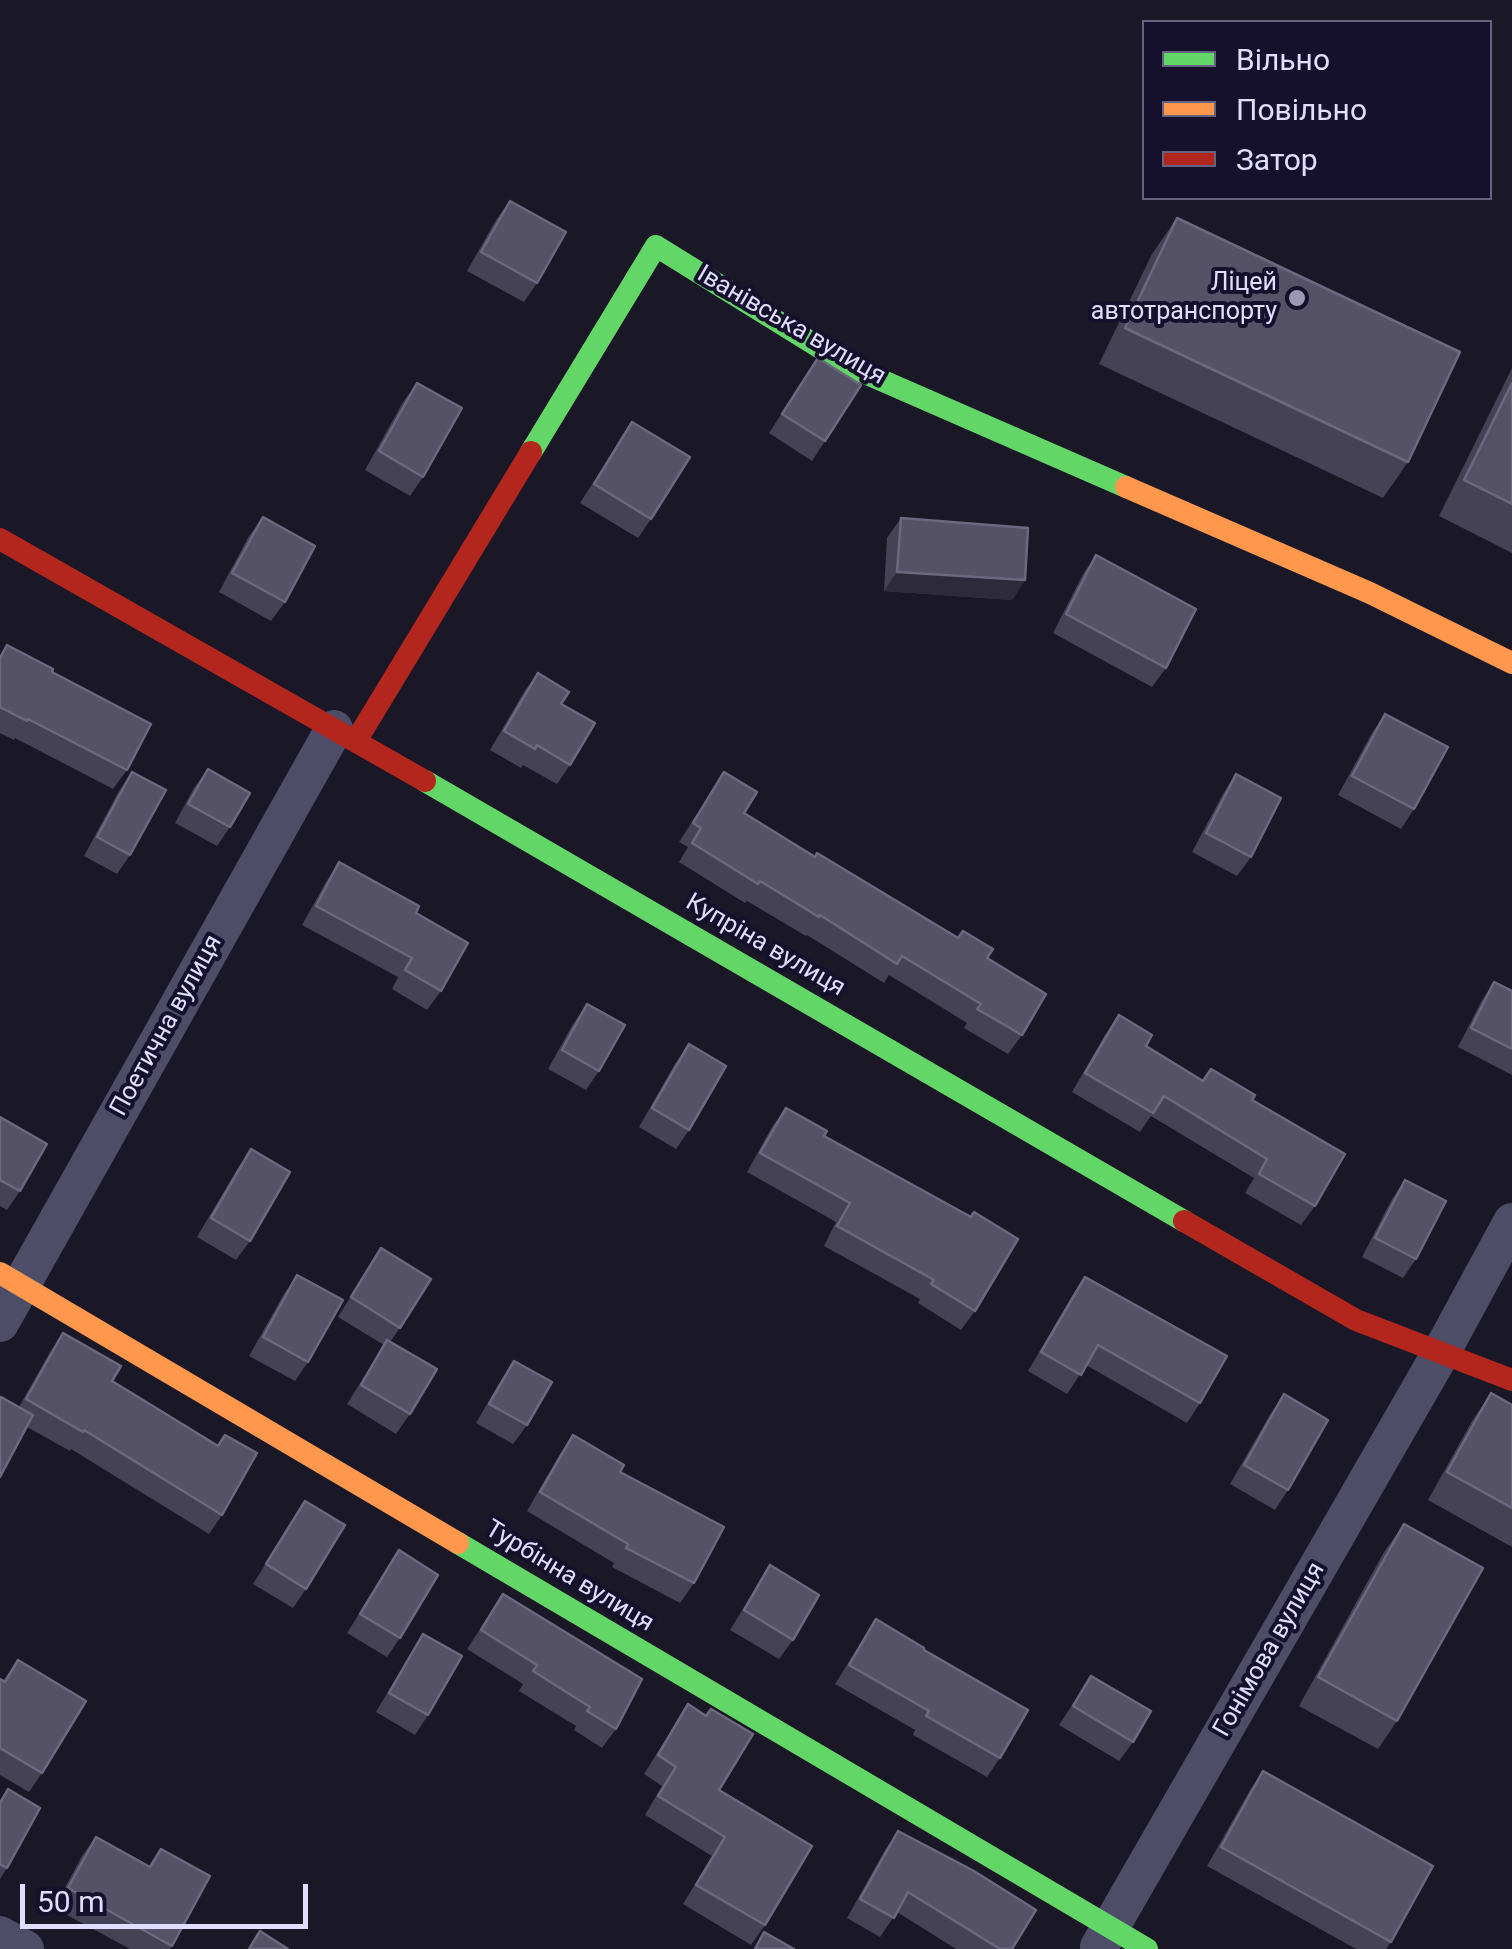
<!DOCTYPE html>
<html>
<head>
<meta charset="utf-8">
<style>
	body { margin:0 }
	#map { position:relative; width:1512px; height:1949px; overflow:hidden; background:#1a1727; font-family:Roboto,sans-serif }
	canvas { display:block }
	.legend { position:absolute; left:1142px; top:20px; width:350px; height:180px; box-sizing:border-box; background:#15112d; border:2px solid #666381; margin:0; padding:12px 18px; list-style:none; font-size:30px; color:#e0ddff }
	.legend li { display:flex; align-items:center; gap:20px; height:50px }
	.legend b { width:50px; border:2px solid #666381 }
	.scale { position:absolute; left:20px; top:1884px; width:288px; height:45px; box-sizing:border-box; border:5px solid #e0ddff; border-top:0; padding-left:12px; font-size:30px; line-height:35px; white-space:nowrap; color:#e0ddff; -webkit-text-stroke:8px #15112d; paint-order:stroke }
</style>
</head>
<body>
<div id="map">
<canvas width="1512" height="1949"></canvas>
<ul class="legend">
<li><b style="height:12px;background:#63d668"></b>Вільно</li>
<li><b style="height:12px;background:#ff974d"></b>Повільно</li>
<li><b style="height:12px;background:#b3261e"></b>Затор</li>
</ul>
<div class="scale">50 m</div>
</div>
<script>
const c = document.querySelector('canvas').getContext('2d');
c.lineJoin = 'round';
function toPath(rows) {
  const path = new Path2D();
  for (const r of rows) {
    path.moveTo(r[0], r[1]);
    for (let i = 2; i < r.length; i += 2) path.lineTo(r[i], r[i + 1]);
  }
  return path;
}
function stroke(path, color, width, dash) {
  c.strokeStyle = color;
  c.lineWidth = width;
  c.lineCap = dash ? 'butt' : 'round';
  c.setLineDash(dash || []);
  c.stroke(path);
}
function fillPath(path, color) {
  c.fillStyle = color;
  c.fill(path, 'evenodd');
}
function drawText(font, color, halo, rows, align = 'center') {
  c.font = font + ' Roboto,sans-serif';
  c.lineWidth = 8;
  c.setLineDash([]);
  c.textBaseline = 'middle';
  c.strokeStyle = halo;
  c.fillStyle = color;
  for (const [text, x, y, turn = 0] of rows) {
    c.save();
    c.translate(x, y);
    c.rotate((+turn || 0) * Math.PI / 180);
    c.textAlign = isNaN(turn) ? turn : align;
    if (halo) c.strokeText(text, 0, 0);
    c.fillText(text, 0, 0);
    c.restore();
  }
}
stroke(toPath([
	[0,1323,334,729],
	[0,1935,25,1949],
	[1099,1947,1442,1351,1512,1222]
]), '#4d4d68', 38);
stroke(toPath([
	[531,452,656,246,851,367,1126,487],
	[425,781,1184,1221],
	[458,1543,1147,1949]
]), '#63d668', 22);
stroke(toPath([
	[1126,487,1370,593,1512,663],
	[0,1273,458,1543]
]), '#ff974d', 22);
stroke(toPath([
	[0,539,425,781],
	[356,741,531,452],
	[1184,1221,1356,1320,1512,1380]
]), '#b3261e', 22);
fillPath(toPath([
	[510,201,537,283,524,302,467,271,496,220],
	[1177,218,1408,462,1383,498,1099,364,1152,254],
	[818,358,825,441,812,461,769,433],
	[1512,368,1512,553,1439,516],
	[417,383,423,477,410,496,365,470,403,402],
	[632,422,651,519,638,538,580,503],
	[263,517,285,602,271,621,219,592,249,536],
	[901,518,1025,580,1012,600,884,591,887,538],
	[1096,555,1166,668,1152,687,1053,633,1083,574],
	[7,645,52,672,127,770,113,789,15,738,14,740,0,733,0,655],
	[538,673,561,704,570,765,557,784,523,765,521,768,490,750,524,692],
	[1385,714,1414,809,1401,829,1338,795,1372,733],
	[208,769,230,827,217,846,175,823,194,788],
	[132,772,130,855,117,874,84,856,119,791],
	[724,772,744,813,987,958,1022,1035,1008,1054,964,1028,967,1023,889,975,884,983,807,935,806,936,747,901,745,903,679,862,688,847,679,842],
	[1236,774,1251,857,1237,876,1192,852,1223,794],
	[339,862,416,913,441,991,427,1010,392,989,398,977,302,925,326,882],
	[1494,982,1512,991,1512,1075,1458,1047,1481,1002],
	[587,1004,599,1071,586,1090,548,1069,573,1024],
	[1119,1015,1146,1046,1203,1080,1211,1069,1252,1100,1315,1206,1301,1225,1245,1193,1254,1178,1151,1116,1140,1132,1072,1092,1105,1035],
	[689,1044,689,1130,676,1149,639,1127,675,1064],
	[786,1108,824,1136,975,1311,961,1330,918,1303,920,1299,824,1246,836,1222,747,1172,772,1127],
	[0,1117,20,1191,7,1210,0,1206],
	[251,1149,250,1241,236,1260,197,1237,238,1168],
	[1405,1180,1416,1259,1403,1278,1362,1257,1392,1199],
	[381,1248,400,1328,390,1342,410,1414,396,1434,347,1404,384,1345,338,1317],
	[297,1275,308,1362,295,1381,249,1356,284,1294],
	[1085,1277,1200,1403,1187,1423,1086,1365,1067,1394,1028,1371,1072,1296],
	[63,1333,112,1381,217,1445,225,1435,222,1515,209,1534,71,1449,70,1451,27,1427,19,1407,50,1352],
	[514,1361,527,1425,513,1444,476,1423,501,1380],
	[1491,1393,1512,1405,1512,1547,1428,1500,1472,1421],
	[1284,1394,1288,1490,1275,1510,1230,1484,1271,1413],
	[573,1435,620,1472,694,1583,680,1603,612,1567,614,1563,527,1511,560,1454],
	[305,1501,306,1589,293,1608,253,1584],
	[1404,1524,1397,1721,1378,1749,1299,1706,1384,1552],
	[399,1550,400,1638,387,1657,347,1633],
	[770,1565,793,1640,779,1659,730,1630],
	[503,1594,616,1729,602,1748,574,1730,576,1726,519,1691,523,1684,467,1649],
	[876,1619,924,1650,1000,1758,987,1777,913,1735,915,1730,835,1684],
	[423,1634,428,1715,415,1735,376,1712,410,1654],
	[18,1660,42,1773,29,1792,0,1775,0,1679,3,1681],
	[1091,1676,1133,1742,1119,1761,1059,1725],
	[688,1704,719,1790,765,1925,751,1945,683,1904,712,1856,645,1815,662,1786,644,1774],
	[1263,1771,1391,1942,1386,1949,1356,1949,1207,1866,1250,1790],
	[8,1789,7,1868,0,1879,0,1801],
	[898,1831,1012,1949,956,1949,897,1912,880,1937,847,1918,885,1850],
	[96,1837,149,1866,161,1849,210,1876,170,1949,130,1949,54,1908,82,1856]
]), '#454255');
fillPath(toPath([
	[897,572,1025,580,1012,600,884,591]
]), '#2d2a3b');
const building = toPath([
	[510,201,566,232,537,283,481,252,510,201],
	[1177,218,1460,352,1408,462,1125,328,1177,218],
	[818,358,861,385,825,441,782,414,818,358],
	[417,383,462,408,423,477,379,451,417,383],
	[1512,383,1512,504,1464,480,1512,383],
	[632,422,690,457,651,519,594,484,632,422],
	[263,517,315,546,285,602,232,573,263,517],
	[901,518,1028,528,1025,580,897,572,901,518],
	[1096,555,1196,609,1166,668,1066,614,1096,555],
	[7,645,53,669,52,672,151,724,127,770,28,719,27,721,0,707,0,658,7,645],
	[538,673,569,692,561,704,595,723,570,765,537,745,535,749,504,731,538,673],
	[1385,714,1448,747,1414,809,1352,776,1385,714],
	[208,769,250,793,230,827,188,804,208,769],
	[132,772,166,790,130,855,97,837,132,772],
	[724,772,757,792,744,813,815,857,817,853,958,938,963,931,993,949,987,958,1046,994,1022,1035,977,1009,981,1004,902,956,897,964,820,915,819,917,760,881,758,884,692,843,701,828,693,823,724,772],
	[1236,774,1281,798,1251,857,1206,833,1236,774],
	[339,862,419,906,416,913,468,943,441,991,405,970,412,958,316,906,339,862],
	[1494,982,1512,991,1512,1049,1471,1028,1494,982],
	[587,1004,625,1025,599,1071,562,1050,587,1004],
	[1119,1015,1152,1035,1146,1046,1203,1081,1211,1069,1255,1095,1252,1100,1345,1154,1315,1206,1259,1174,1267,1159,1164,1096,1153,1113,1085,1073,1119,1015],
	[689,1044,726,1066,689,1130,652,1108,689,1044],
	[786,1108,827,1131,824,1136,971,1217,974,1212,1018,1239,975,1311,931,1284,934,1280,837,1226,850,1203,760,1153,786,1108],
	[0,1117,47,1144,20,1191,0,1180,0,1117],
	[251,1149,290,1172,250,1241,211,1218,251,1149],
	[1405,1180,1446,1201,1416,1259,1375,1238,1405,1180],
	[381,1248,431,1279,400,1328,351,1297,381,1248],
	[297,1275,343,1300,308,1362,263,1337,297,1275],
	[1085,1277,1227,1356,1200,1403,1098,1345,1081,1375,1041,1352,1085,1277],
	[63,1333,121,1366,112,1381,218,1446,225,1435,257,1453,222,1515,84,1430,83,1432,26,1399,63,1333],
	[387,1340,437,1369,410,1414,361,1385,387,1340],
	[514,1361,552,1382,527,1425,489,1404,514,1361],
	[1491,1393,1512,1405,1512,1508,1447,1472,1491,1393],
	[1284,1394,1328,1420,1288,1490,1244,1465,1284,1394],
	[1,1397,33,1415,0,1477,0,1399,1,1397],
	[573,1435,624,1465,620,1472,724,1527,694,1583,626,1548,628,1544,540,1492,573,1435],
	[305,1501,345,1525,306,1589,266,1564,305,1501],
	[1404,1524,1483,1568,1397,1721,1318,1677,1404,1524],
	[399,1550,438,1575,400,1638,360,1614,399,1550],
	[770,1565,819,1595,793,1640,744,1610,770,1565],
	[503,1594,642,1679,616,1729,587,1711,590,1707,533,1671,537,1665,481,1630,503,1594],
	[876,1619,924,1648,924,1650,1028,1710,1000,1758,926,1716,929,1711,849,1665,876,1619],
	[423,1634,462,1656,428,1715,389,1693,423,1634],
	[18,1660,86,1701,42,1773,0,1748,0,1679,5,1682,18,1660],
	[1091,1676,1151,1711,1133,1742,1073,1706,1091,1676],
	[688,1704,706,1716,711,1709,753,1734,719,1790,812,1846,765,1925,696,1885,725,1837,658,1796,676,1767,658,1755,688,1704],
	[1263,1771,1433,1866,1391,1942,1221,1847,1263,1771],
	[8,1789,40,1808,7,1868,0,1864,0,1803,8,1789],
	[898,1831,974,1871,1036,1910,1012,1949,1000,1949,908,1892,894,1918,860,1899,898,1831],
	[96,1837,150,1867,161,1849,210,1876,172,1946,68,1888,96,1837],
	[260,1931,288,1949,249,1949,260,1931],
	[764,1932,794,1949,755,1949,764,1932]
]);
fillPath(building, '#555267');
stroke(building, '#6b687f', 2.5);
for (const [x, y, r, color] of [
	[1297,298,10,"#9b98b3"]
]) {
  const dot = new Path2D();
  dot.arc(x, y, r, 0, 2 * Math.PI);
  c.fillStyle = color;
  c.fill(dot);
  stroke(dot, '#15112d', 4);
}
drawText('25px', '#e0ddff', '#15112d', [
	["Ліцей",1277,284],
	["автотранспорту",1277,313]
], 'right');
drawText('25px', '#e0ddff', '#15112d', [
	["Іванівська вулиця",791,326,30],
	["Купріна вулиця",765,946,30],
	["Поетична вулиця",167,1026,-61],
	["Турбінна вулиця",569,1577,31],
	["Гонімова вулиця",1270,1650,-60]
]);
</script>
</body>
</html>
